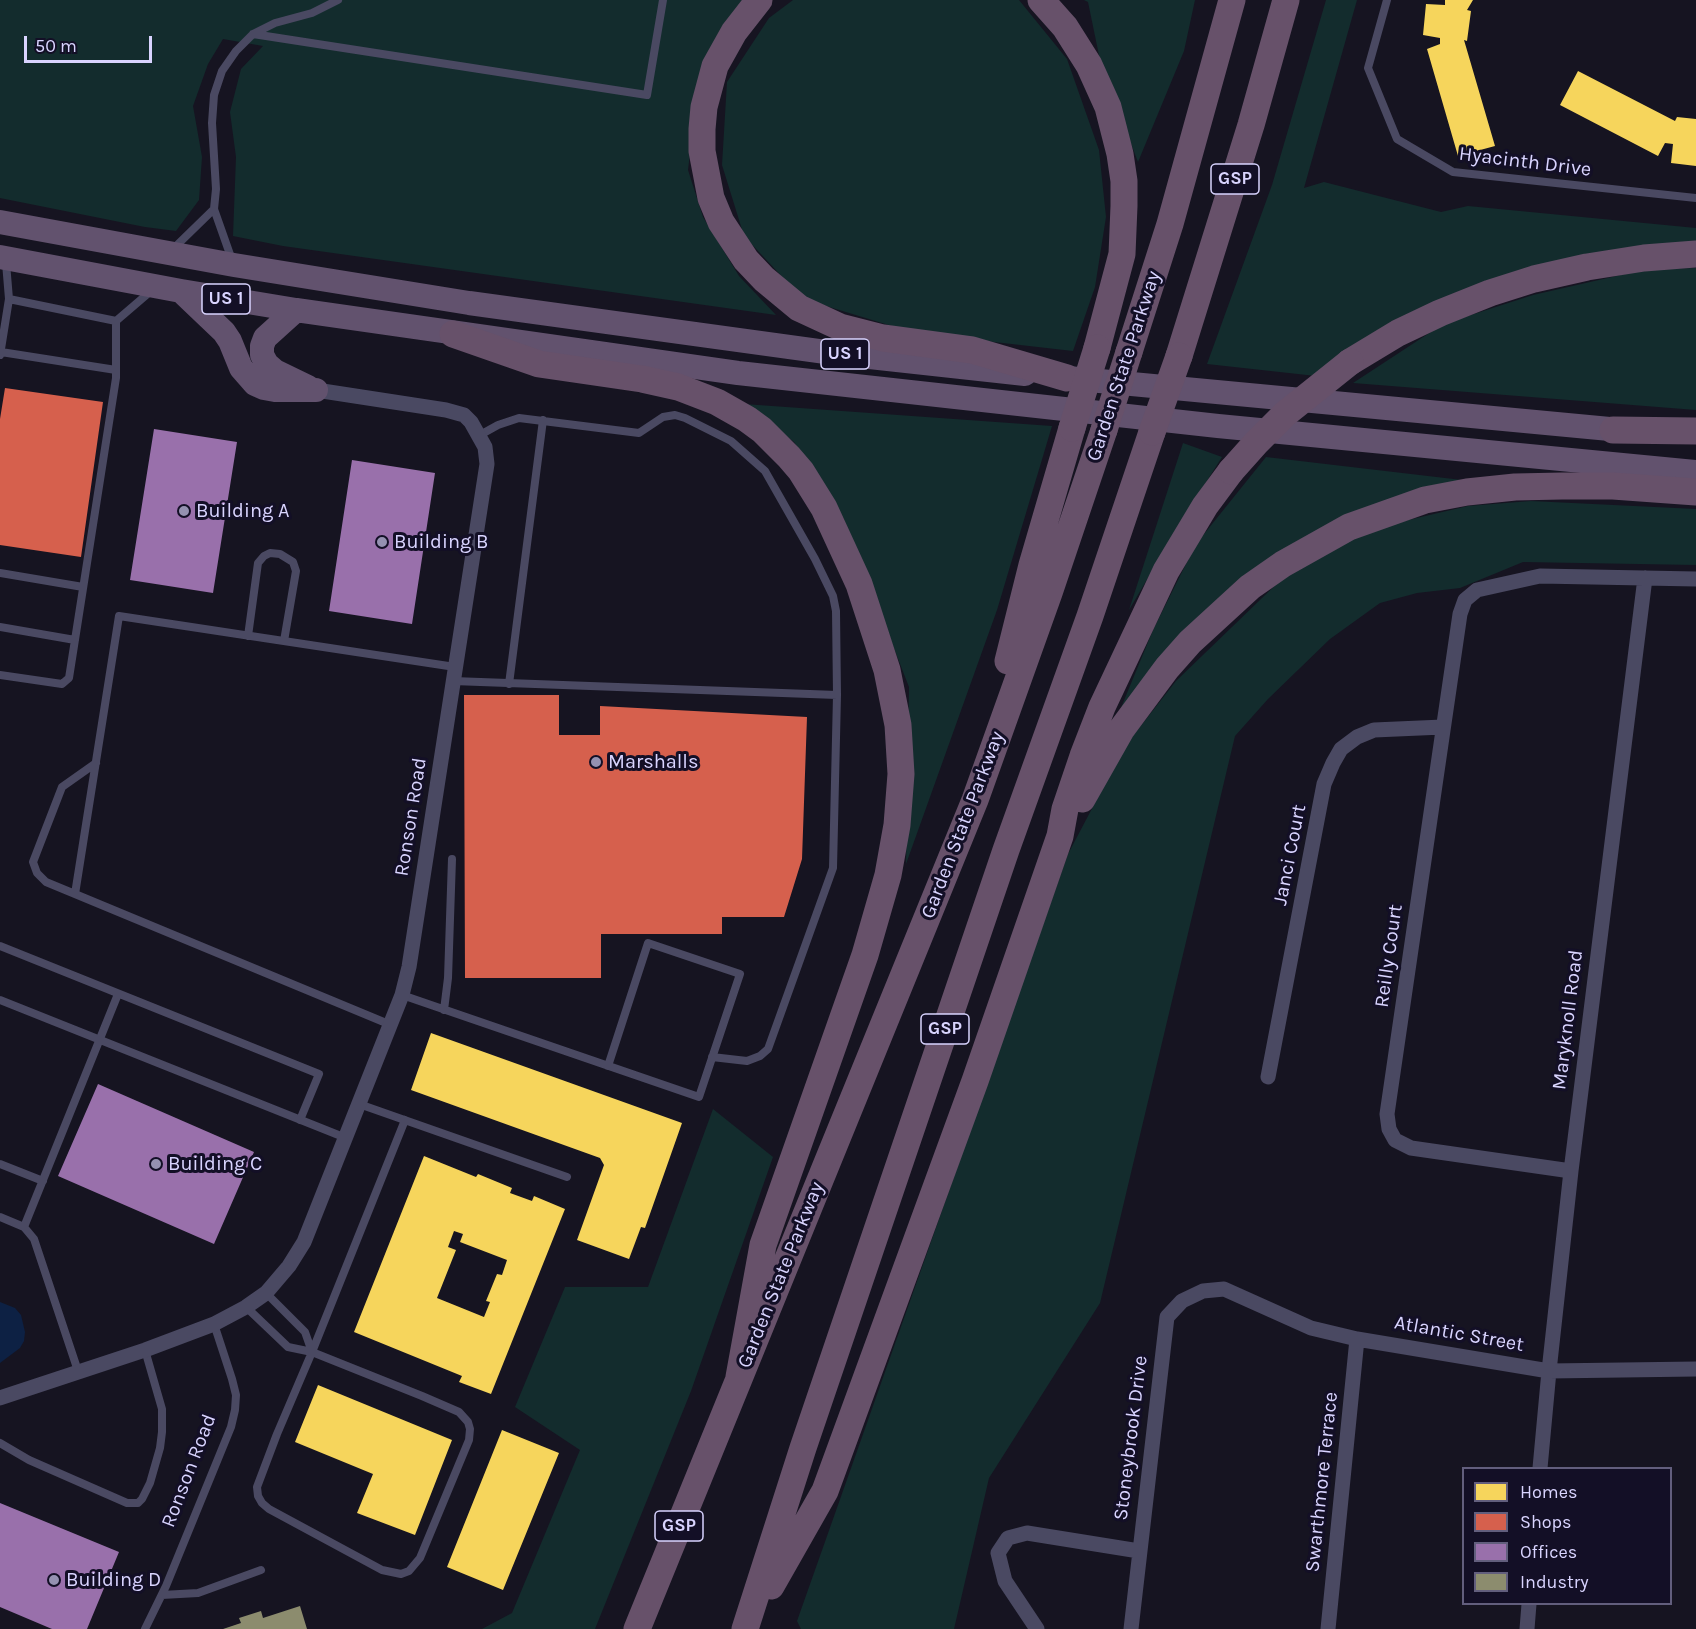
<!DOCTYPE html>
<html>
<head>
<meta charset="utf-8">
<style>
	body { margin:0 }
	#map { position:relative; width:1696px; height:1629px; overflow:hidden; background:#161421; font-family:Karla,sans-serif }
	canvas { display:block }
	.legend { position:absolute; left:1462px; top:1467px; width:210px; height:138px; box-sizing:border-box; background:#130f26; border:2px solid #625e7d; margin:0; padding:8px 10px; list-style:none; font-size:18px; color:#d9d4ff }
	.legend li { display:flex; align-items:center; gap:12px; height:30px }
	.legend b { width:30px; border:2px solid #625e7d }
	.scale { position:absolute; left:24px; top:36px; width:128px; height:27px; box-sizing:border-box; border:3px solid #d9d4ff; border-top:0; padding-left:8px; font-size:18px; line-height:21px; white-space:nowrap; color:#d9d4ff; -webkit-text-stroke:4px #130f26; paint-order:stroke }
</style>
</head>
<body>
<div id="map">
<canvas width="1696" height="1629"></canvas>
<ul class="legend">
<li><b style="height:16px;background:#f6d55c"></b>Homes</li>
<li><b style="height:16px;background:#d6604d"></b>Shops</li>
<li><b style="height:16px;background:#9970ab"></b>Offices</li>
<li><b style="height:16px;background:#8c8c6e"></b>Industry</li>
</ul>
<div class="scale">50 m</div>
</div>
<script>
const c = document.querySelector('canvas').getContext('2d');
c.lineJoin = 'round';
function fillPath(path, color) {
  c.fillStyle = color;
  c.fill(path, 'evenodd');
}
function toPath(rows) {
  const path = new Path2D();
  for (const r of rows) {
    path.moveTo(r[0], r[1]);
    for (let i = 2; i < r.length; i += 2) path.lineTo(r[i], r[i + 1]);
  }
  return path;
}
function stroke(path, color, width, dash) {
  c.strokeStyle = color;
  c.lineWidth = width;
  c.lineCap = dash ? 'butt' : 'round';
  c.setLineDash(dash || []);
  c.stroke(path);
}
function drawText(font, color, halo, rows, align = 'center') {
  c.font = font + ' Karla,sans-serif';
  c.lineWidth = 6;
  c.setLineDash([]);
  c.textBaseline = 'middle';
  c.strokeStyle = halo;
  c.fillStyle = color;
  for (const [text, x, y, turn = 0] of rows) {
    c.save();
    c.translate(x, y);
    c.rotate((+turn || 0) * Math.PI / 180);
    c.textAlign = isNaN(turn) ? turn : align;
    if (halo) c.strokeText(text, 0, 0);
    c.fillText(text, 0, 0);
    c.restore();
  }
}
fillPath(toPath([
	[0,0,752,0,696,103,688,170,703,217,739,276,776,315,283,246,233,236,236,157,230,112,241,69,263,46,223,39,208,64,193,106,202,157,199,200,176,231,145,227,0,198],
	[793,0,1019,0,1067,59,1099,150,1106,217,1095,287,1073,351,915,333,803,299,744,236,722,165,727,82,769,18],
	[1084,0,1195,0,1184,51,1138,162,1101,65,1088,2],
	[1326,0,1357,0,1304,188,1324,182,1441,212,1468,206,1696,228,1696,242,1531,270,1316,376,1207,364,1272,185],
	[1696,268,1696,410,1353,383,1443,324,1533,295,1647,269],
	[744,404,1052,426,997,610,906,864,909,687,843,517,794,442],
	[1183,443,1222,457,1181,522,1129,610],
	[1266,457,1479,482,1256,571,1118,715,1153,630,1196,544],
	[1531,501,1696,509,1696,565,1523,562,1460,588,1417,593,1380,603,1330,639,1268,699,1235,736,1100,1303,989,1478,954,1629,801,1629,797,1621,1068,854,1125,746,1176,681,1290,571,1374,528,1468,506],
	[713,1109,773,1157,691,1391,595,1629,482,1629,512,1613,580,1450,515,1407,565,1287,648,1287]
]), '#132c2d');
fillPath(toPath([
	[0,1302,15,1308,21,1315,25,1332,24,1341,20,1348,0,1363]
]), '#0d2144');
fillPath(toPath([
	[1445,0,1473,0,1467,10,1471,11,1467,41,1464,40,1495,146,1458,156,1427,49,1440,44,1440,38,1423,35,1426,4,1445,5],
	[1578,71,1675,121,1677,117,1696,119,1696,166,1671,163,1673,144,1665,143,1658,156,1560,105],
	[431,1033,682,1123,645,1228,641,1227,629,1259,577,1240,604,1165,600,1158,411,1090],
	[424,1156,476,1177,478,1174,512,1188,510,1193,532,1201,534,1196,565,1209,491,1394,459,1382,462,1376,354,1332],
	[454,1231,463,1234,460,1242,507,1260,502,1275,497,1274,486,1301,490,1302,484,1317,437,1298,456,1250,448,1247],
	[318,1385,452,1440,415,1535,357,1513,373,1474,295,1442],
	[502,1430,559,1453,503,1590,447,1567]
]), '#f6d55c');
fillPath(toPath([
	[5,388,103,402,81,557,0,545,0,419],
	[464,695,559,695,559,735,600,735,600,706,807,717,802,859,784,917,722,917,722,934,601,934,601,978,465,978]
]), '#d6604d');
fillPath(toPath([
	[154,429,237,442,213,593,130,580],
	[352,460,435,473,412,624,329,611],
	[98,1084,254,1152,214,1244,58,1176],
	[0,1503,119,1552,87,1629,52,1629,0,1607]
]), '#9970ab');
fillPath(toPath([
	[300,1606,307,1629,223,1629,241,1623,239,1618,261,1611,263,1618]
]), '#8c8c6e');
stroke(toPath([
	[1387,0,1368,68,1397,139,1453,172,1696,198],
	[253,34,647,95,663,0],
	[174,248,214,209],
	[232,260,214,209,216,189,212,123,214,95,222,71,236,51,253,34,275,23,312,13,338,0],
	[9,299,116,321],
	[1,352,116,370],
	[0,355,9,299,6,263],
	[480,435,498,425,519,418,639,433,663,417,675,415,685,418,731,441,765,471,815,559,833,596,836,611,837,695,833,868,768,1049,760,1056,747,1061,712,1057],
	[0,573,83,587],
	[0,627,75,640],
	[248,636,258,563,264,556,270,553,280,554,293,562,296,571,284,641],
	[0,675,62,684,69,678,116,378,116,321,151,291],
	[453,681,837,695],
	[509,684,543,420],
	[75,894,46,882,37,873,33,862,62,787,96,763],
	[0,946,319,1074,300,1120],
	[402,995,699,1097,740,974,648,943,608,1066],
	[0,1000,346,1138],
	[444,1010,448,978,452,859],
	[391,1025,75,894,119,616,455,667],
	[359,1104,567,1177],
	[0,1164,43,1181],
	[0,1217,24,1227,34,1239,78,1371],
	[24,1227,118,994],
	[266,1293,305,1332,312,1352],
	[246,1307,288,1347,312,1352,422,1396,459,1412,468,1422,470,1429,469,1440,420,1558,409,1571,401,1574,382,1570,269,1509,262,1503,258,1496,257,1487,277,1434,312,1352,405,1120],
	[0,1443,29,1460,127,1503,138,1503,142,1499,150,1483,160,1448,162,1432,162,1409,145,1350],
	[162,1595,198,1593,261,1570],
	[145,1629,166,1586,231,1427,235,1410,236,1395,232,1379,214,1324]
]), '#4a4962', 8);
stroke(toPath([
	[1268,1077,1324,784,1333,763,1341,749,1357,737,1374,730,1443,727],
	[1571,1171,1411,1148,1395,1140,1389,1129,1387,1114,1460,614,1465,600,1477,590,1540,576,1696,579],
	[0,1398,145,1350,214,1324,246,1307,266,1293,289,1266,304,1242,402,995,409,967,487,464,485,447,471,422,464,415,446,410,316,390],
	[1540,1468,1549,1371,1571,1171,1645,578],
	[1037,1629,1005,1581,998,1553,1008,1538,1027,1533,1139,1551],
	[1131,1629,1167,1317,1182,1301,1203,1291,1224,1289,1311,1328,1357,1339,1549,1371,1696,1369],
	[1328,1629,1357,1339],
	[1527,1629,1529,1604]
]), '#4a4962', 15);
stroke(toPath([
	[0,222,234,265,469,303,833,353,1025,374],
	[0,257,181,291,296,310,738,373,1218,426,1696,472],
	[181,291,224,332,230,341,241,368,255,384,264,388,275,390,316,390],
	[296,310,265,338,262,346,262,355,267,364,275,371,308,387],
	[1068,378,1631,431]
]), '#62526e', 24);
stroke(toPath([
	[759,0,734,32,715,66,704,107,702,129,702,151,711,198,721,222,746,260,764,279,799,308,840,327,883,338,972,350,1067,378],
	[1041,0,1065,27,1089,65,1108,107,1120,154,1124,181,1124,206,1122,254,1097,348],
	[453,334,539,364,642,379,678,387,717,402,747,419,762,430,789,457,801,471,824,508,859,584,887,670,898,725,901,774,897,825,888,875,865,955,763,1245,739,1377],
	[1129,352,1170,224,1232,0],
	[1179,356,1251,125,1286,0],
	[1350,362,1398,333,1440,313,1490,293,1534,279,1587,267,1644,258,1696,254],
	[1613,430,1696,431],
	[1008,661,1032,565,1072,428],
	[1082,799,1121,730,1167,668,1190,642,1250,587,1283,564,1349,527,1425,500,1467,492,1515,487,1562,486,1613,486,1696,492],
	[771,1586,825,1491,975,1081,1060,836,1065,809,1083,756,1102,707,1166,571,1205,506,1231,471],
	[637,1629,975,800,1049,593,1104,430],
	[745,1629,803,1448,1006,850,1090,616,1152,432]
]), '#67516a', 27);
stroke(toPath([
	[1072,428,1097,348],
	[1104,430,1129,352],
	[1152,432,1179,356],
	[1231,471,1256,443,1285,414,1350,362]
]), '#67516a', 27);
for (const [x, y, r, color] of [
	[184,511,6,"#9591b1"],
	[382,542,6,"#9591b1"],
	[596,762,6,"#9591b1"],
	[156,1164,6,"#9591b1"],
	[54,1580,6,"#9591b1"]
]) {
  const dot = new Path2D();
  dot.arc(x, y, r, 0, 2 * Math.PI);
  c.fillStyle = color;
  c.fill(dot);
  stroke(dot, '#130f26', 2);
}
for (const [x, y, w] of [
	[1235,179,48],
	[226,299,48],
	[845,354,48],
	[945,1029,48],
	[679,1526,48]
]) {
  const box = new Path2D();
  box.roundRect(x - w / 2, y - 15, w, 30, 4.5);
  c.fillStyle = '#130f26';
  c.fill(box);
  stroke(box, '#d9d4ff', 1.5);
}
drawText('bold 18px', '#d9d4ff', null, [
	["GSP",1235,179],
	["US 1",226,299],
	["US 1",845,354],
	["GSP",945,1029],
	["GSP",679,1526]
]);
drawText('20px', '#d9d4ff', '#130f26', [
	["Hyacinth Drive",1525,162,7],
	["Garden State Parkway",1124,366,-72],
	["Ronson Road",411,817,-81],
	["Garden State Parkway",963,825,-69],
	["Janci Court",1290,855,-79],
	["Reilly Court",1389,956,-82],
	["Maryknoll Road",1568,1020,-83],
	["Garden State Parkway",781,1275,-68],
	["Atlantic Street",1459,1334,10],
	["Stoneybrook Drive",1131,1438,-83],
	["Ronson Road",189,1471,-69],
	["Swarthmore Terrace",1322,1482,-84]
]);
drawText('20px', '#d9d4ff', '#130f26', [
	["Building A",196,511],
	["Building B",394,542],
	["Marshalls",608,762],
	["Building C",168,1164],
	["Building D",66,1580]
], 'left');
</script>
</body>
</html>
